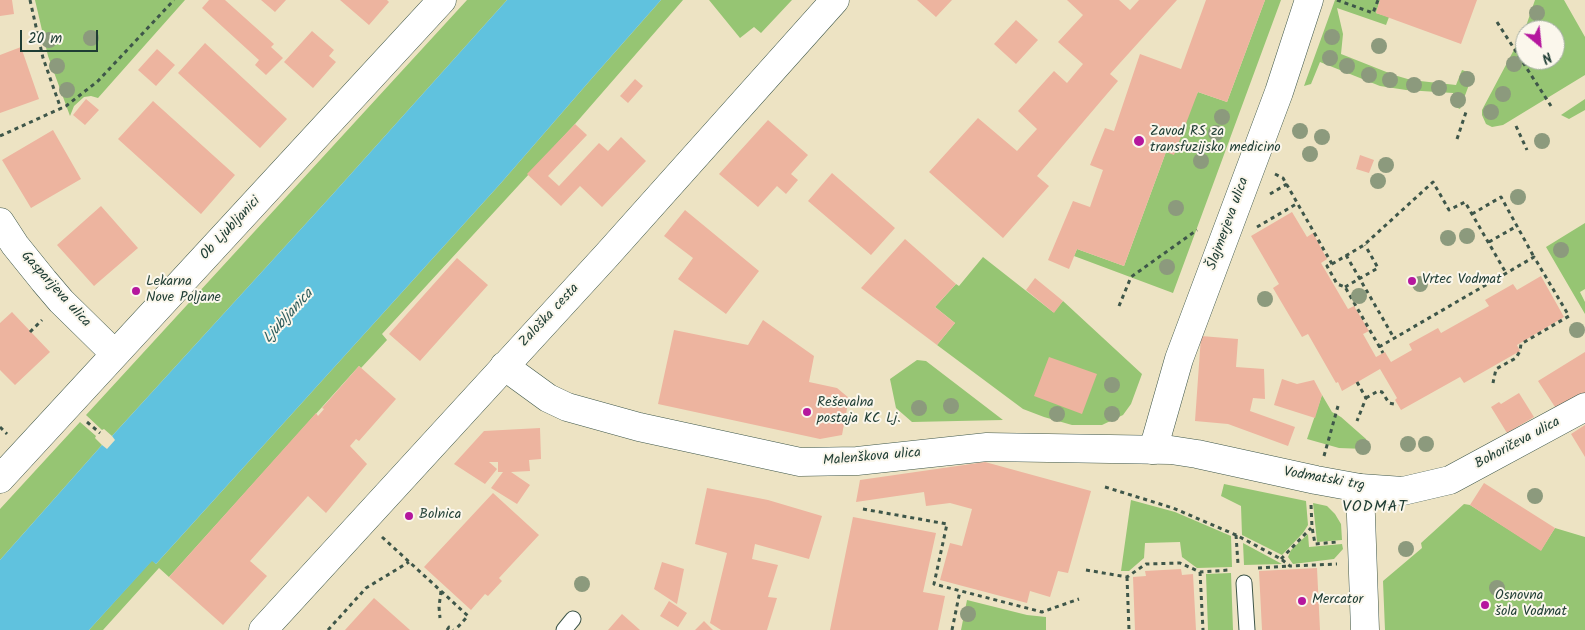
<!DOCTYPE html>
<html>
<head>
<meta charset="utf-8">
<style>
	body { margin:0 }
	#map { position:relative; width:1585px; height:630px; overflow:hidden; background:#ede3c3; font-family:Kalam,sans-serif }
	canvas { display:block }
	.north { position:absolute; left:1515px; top:20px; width:50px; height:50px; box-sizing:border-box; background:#fbf7ec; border:1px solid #a3ada2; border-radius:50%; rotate:152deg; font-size:14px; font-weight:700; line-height:20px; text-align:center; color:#1f3d34 }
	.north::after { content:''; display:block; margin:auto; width:18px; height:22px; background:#b5179e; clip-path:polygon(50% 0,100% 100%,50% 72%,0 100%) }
	.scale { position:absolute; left:20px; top:30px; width:78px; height:22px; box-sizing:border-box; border:2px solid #1f3d34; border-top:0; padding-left:6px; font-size:15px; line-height:18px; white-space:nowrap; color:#1f3d34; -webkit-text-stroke:4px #fbf7ec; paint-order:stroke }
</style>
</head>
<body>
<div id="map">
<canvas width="1585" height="630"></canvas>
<div class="north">N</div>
<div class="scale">20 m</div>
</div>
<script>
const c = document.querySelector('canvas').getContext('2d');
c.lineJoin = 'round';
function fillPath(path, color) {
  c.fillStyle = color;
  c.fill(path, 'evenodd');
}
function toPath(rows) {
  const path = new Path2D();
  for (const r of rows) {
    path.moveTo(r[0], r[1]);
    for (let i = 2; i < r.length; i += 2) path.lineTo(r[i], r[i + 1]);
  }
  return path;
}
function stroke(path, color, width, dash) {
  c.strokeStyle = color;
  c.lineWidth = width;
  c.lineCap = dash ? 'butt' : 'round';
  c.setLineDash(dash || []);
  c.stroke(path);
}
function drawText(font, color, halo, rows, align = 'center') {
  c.font = font + ' Kalam,sans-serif';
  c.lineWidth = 4;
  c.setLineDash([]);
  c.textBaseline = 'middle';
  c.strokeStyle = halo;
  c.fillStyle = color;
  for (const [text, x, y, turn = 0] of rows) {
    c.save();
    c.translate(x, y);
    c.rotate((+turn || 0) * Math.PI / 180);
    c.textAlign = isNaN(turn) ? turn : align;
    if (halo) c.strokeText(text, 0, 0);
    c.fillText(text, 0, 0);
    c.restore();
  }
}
fillPath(toPath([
	[35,0,185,0,98,98,91,96,84,97,74,106,70,116,48,56],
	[467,0,507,0,332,195,112,436,104,429,102,430,86,415],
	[661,0,683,0,575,124,382,334,387,340,361,368,359,366,169,577,159,568,103,630,89,630,152,560,156,564,501,183,593,77],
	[709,0,792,0,761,33,754,27,740,38],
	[1265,0,1281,0,1173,293,1074,256,1077,249,1124,266,1166,152,1198,92,1227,102],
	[1335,0,1380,0,1376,13,1389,17,1386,25,1337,8,1343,34,1341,54,1394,75,1411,80,1456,85,1462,70,1473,74,1460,109,1453,106,1453,93,1406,90,1380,86,1320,62,1311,84,1304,86],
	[1535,0,1564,0,1585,37,1585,75,1503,125,1492,127,1486,124,1482,115,1482,110,1525,29],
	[1525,30,1555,30,1555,60,1525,60],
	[1585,99,1585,110,1569,119,1561,115],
	[1585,223,1585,289,1580,292,1585,302,1585,314,1546,247],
	[983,257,1053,312,1063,301,1142,374,1131,404,1123,415,1102,425,1072,425,1044,417,1023,409,937,345,955,323,935,307,956,284,959,286],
	[917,360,926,361,1003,420,912,422,896,408,890,379],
	[1322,395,1332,412,1341,417,1366,439,1365,449,1339,448,1307,439],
	[80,422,96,436,95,438,102,445,0,560,0,509],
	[1224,484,1306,501,1308,525,1303,533,1282,555,1242,535,1241,506,1221,496],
	[1131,500,1175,512,1231,536,1232,567,1197,568,1182,557,1180,542,1145,543,1144,558,1129,571,1121,571],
	[1313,503,1327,506,1335,514,1341,524,1342,540,1317,542],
	[1464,504,1470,505,1541,550,1555,528,1585,537,1585,630,1385,630,1383,581,1422,548,1421,543],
	[1308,534,1309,547,1342,544,1343,549,1334,559,1293,564,1288,557,1291,550],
	[1243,543,1282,564,1244,565],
	[1231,573,1233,630,1208,630,1206,574],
	[967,600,1027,615,1046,617,1046,630,961,630]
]), '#96c573');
fillPath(toPath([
	[507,0,661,0,593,77,501,183,156,564,152,561,89,630,0,630,0,560,102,445,107,449,115,440,112,436,332,195]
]), '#60c2de');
fillPath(toPath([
	[0,0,12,0,14,14,0,16],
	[209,0,225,0,274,44,271,47,283,58,266,75,255,65,259,60,202,8],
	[261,0,286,0,275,12],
	[340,0,387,0,389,2,369,25],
	[917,0,952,0,936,17],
	[1067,0,1119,0,1130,10,1139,0,1177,0,1110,74,1118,81,1037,176,1049,186,1003,238,929,172,978,118,1017,151,1037,129,1018,111,1054,71,1067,83,1083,64,1058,42,1083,15],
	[1206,0,1265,0,1227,102,1198,92,1174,155,1166,152,1124,266,1077,249,1069,269,1048,260,1073,201,1090,207,1103,170,1090,165,1105,128,1114,131,1140,54,1181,69],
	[1380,0,1477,0,1461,44,1376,13],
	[1016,20,1038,40,1016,64,994,44],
	[312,31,334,50,329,56,336,62,313,88,284,62],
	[205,43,287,119,260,148,178,73],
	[21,47,39,99,0,113,0,55],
	[157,49,175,65,156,86,138,70],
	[635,79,643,86,628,103,620,96],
	[86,99,99,110,85,125,73,115],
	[153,101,235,175,201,214,118,139],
	[768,120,808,155,791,174,798,180,786,194,777,186,758,207,719,174],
	[575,124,587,135,548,176,559,186,599,143,608,151,621,137,646,161,602,207,580,186,561,206,527,174],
	[53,130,81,179,31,208,2,160],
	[1360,155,1374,160,1369,173,1356,169],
	[832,173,895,228,871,255,808,201],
	[101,206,138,248,94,286,57,245],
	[685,210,759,271,726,314,678,279,693,258,664,236],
	[1292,212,1307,237,1313,233,1327,259,1321,263,1348,309,1354,306,1369,331,1363,334,1376,357,1385,352,1391,362,1412,350,1409,344,1438,328,1441,333,1489,306,1485,300,1513,284,1517,290,1541,276,1564,317,1517,345,1520,351,1464,383,1460,377,1401,410,1395,400,1397,398,1380,369,1342,391,1338,382,1336,383,1308,334,1302,337,1273,288,1279,284,1251,236],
	[905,239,956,284,935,307,955,323,937,345,861,288],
	[457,258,488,285,420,361,389,334],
	[1035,278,1063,301,1054,313,1026,290],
	[12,312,50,352,15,385,0,370,0,323],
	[763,320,814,356,809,382,837,388,849,398,842,435,820,439,658,404,674,330,748,345],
	[1201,336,1238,339,1236,367,1264,369,1265,399,1253,398,1250,411,1295,427,1288,446,1228,424,1195,421],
	[1585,352,1585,393,1557,410,1538,381],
	[1049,357,1097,374,1082,414,1034,396],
	[359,366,396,399,359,441,356,439,350,446,367,464,326,513,308,496,250,561,267,576,223,625,169,577,316,413,318,416,324,409,322,408],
	[1282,379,1297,384,1314,380,1322,395,1315,418,1274,405],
	[1519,393,1534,417,1507,433,1491,407,1499,402,1501,404],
	[1585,425,1585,457,1571,434],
	[540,428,541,459,529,460,530,471,511,472,530,485,517,504,491,488,503,472,498,472,498,462,489,462,497,469,485,484,454,464,484,431],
	[985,462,1091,491,1068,573,1058,571,1050,597,1030,591,1027,603,940,580,950,543,962,546,972,509,950,503,926,506,924,492,856,502,860,480],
	[1484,483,1555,528,1541,551,1470,505],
	[707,488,768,500,822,516,809,559,755,544,752,559,778,565,768,597,777,598,767,630,721,630,710,623,727,553,695,544],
	[493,493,539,535,499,578,502,581,488,596,485,594,471,610,424,567],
	[853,517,936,533,923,592,945,596,938,630,830,630],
	[662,562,684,569,677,604,654,589],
	[1317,568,1320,630,1262,630,1259,571],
	[1181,569,1182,575,1193,574,1196,630,1135,630,1133,577,1146,576,1145,571],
	[374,598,410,630,345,630],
	[669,601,687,613,678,627,660,616],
	[622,614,640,630,608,630],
	[704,621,713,630,695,630]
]), '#edb49f');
const service = toPath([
	[1244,583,1247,630],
	[564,630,573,619]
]);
const minor = toPath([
	[0,222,15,245,44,281,61,301,115,354],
	[1153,450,1179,359,1279,92,1309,0],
	[0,479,442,0],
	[1360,488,1365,630]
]);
const tertiary = toPath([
	[504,366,548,398,567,407,639,427,800,462,857,461,987,447,1171,450,1197,454,1316,480,1360,488,1403,491,1450,480,1585,407]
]);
const primary = toPath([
	[263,630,607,255,835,0]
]);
stroke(service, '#3e5649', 17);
stroke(minor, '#3e5649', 29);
stroke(tertiary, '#3e5649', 29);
stroke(primary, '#3e5649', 29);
stroke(toPath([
	[30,0,43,58,61,109],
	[1337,0,1373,13,1378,0],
	[1497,22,1551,106],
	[1516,126,1527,150],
	[0,136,66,106,98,81,174,0],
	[1457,139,1466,112],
	[1275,174,1283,178,1332,264,1327,266,1337,284,1345,287,1383,353],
	[1270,194,1287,184],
	[1472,214,1501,197,1534,257],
	[1257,227,1298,203],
	[1489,242,1517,226],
	[1346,255,1394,338],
	[1332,264,1364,245,1433,182,1449,210,1465,202,1506,273],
	[1345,287,1378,268,1365,245],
	[1119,306,1131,277,1197,230],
	[30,332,42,320],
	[1379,347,1534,257,1569,316,1521,344,1520,351,1516,358,1496,369,1493,383],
	[1357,382,1366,398,1357,421],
	[1366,398,1378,391,1382,392,1389,403,1394,404,1397,403],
	[87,422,100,433],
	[0,427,7,434],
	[1324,456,1338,406],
	[1105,487,1173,508,1236,535,1281,559,1290,566,1337,564],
	[1311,505,1312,527,1315,544,1337,542],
	[863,509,947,524,934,584,1042,612,1079,599],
	[1236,535,1238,564],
	[382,537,441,591,439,607,440,618],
	[1281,559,1311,528],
	[1258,568,1289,566],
	[1086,570,1127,577,1146,564,1180,563,1200,572,1229,570],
	[1200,572,1203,630],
	[1127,577,1129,630],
	[441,591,468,616,455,630],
	[328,630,366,588,409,562],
	[447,630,449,627,453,630],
	[952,630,960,591]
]), '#3e5649', 3, [4, 4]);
stroke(service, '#fff', 15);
stroke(minor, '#fff', 28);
stroke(tertiary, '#fff', 28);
stroke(primary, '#fff', 28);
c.fillStyle = '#8c9a7d';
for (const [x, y] of [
	[1537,13],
	[1332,37],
	[91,38],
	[49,40],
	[1379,46],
	[1330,58],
	[1514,64],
	[57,66],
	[1347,66],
	[1369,75],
	[1467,79],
	[1390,80],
	[1414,85],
	[1439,88],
	[67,90],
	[1503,94],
	[1458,100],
	[1491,112],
	[1222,117],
	[1300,131],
	[1216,133],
	[1322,137],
	[1542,141],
	[1310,154],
	[1201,161],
	[1386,165],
	[1378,181],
	[1518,197],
	[1176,208],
	[1467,236],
	[1448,238],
	[1561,250],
	[1167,267],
	[1420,284],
	[1359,296],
	[1265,299],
	[1577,330],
	[1112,385],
	[951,406],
	[919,408],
	[1057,414],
	[1112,414],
	[1408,444],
	[1426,444],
	[1363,447],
	[1535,496],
	[1406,549],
	[582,584],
	[1497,588],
	[968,614]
]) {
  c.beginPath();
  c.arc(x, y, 8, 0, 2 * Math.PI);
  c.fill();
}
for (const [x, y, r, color] of [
	[1139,141,6,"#b5179e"],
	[1412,281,5,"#b5179e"],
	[136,291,5,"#b5179e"],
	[807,412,5,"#b5179e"],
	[409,516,5,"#b5179e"],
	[1302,601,5,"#b5179e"],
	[1485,605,5,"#b5179e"]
]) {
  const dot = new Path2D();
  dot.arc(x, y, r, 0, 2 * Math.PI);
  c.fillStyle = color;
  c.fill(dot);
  stroke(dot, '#fbf7ec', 2);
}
drawText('14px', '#1f3d34', '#fbf7ec', [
	["Zavod RS za",1150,133],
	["transfuzijsko medicino",1150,149],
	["Vrtec Vodmat",1422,281],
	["Lekarna",146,283],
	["Nove Poljane",146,299],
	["Reševalna",817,404],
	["postaja KC Lj.",817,420],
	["Bolnica",419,516],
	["Osnovna",1495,597],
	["šola Vodmat",1495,613],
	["Mercator",1312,601]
], 'left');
drawText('14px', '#1f3d34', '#fbf7ec', [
	["Šlajmerjeva ulica",1229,224,-70],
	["Ob Ljubljanici",231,229,-47],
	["Gasparijeva ulica",55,290,48],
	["Zaloška cesta",550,316,-47],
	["Bohoričeva ulica",1518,444,-28],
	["Malenškova ulica",872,458,-5],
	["Vodmatski trg",1324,480,10]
]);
drawText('italic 15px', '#2f5e5e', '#fbf7ec', [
	["Ljubljanica",289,317,-48]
]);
c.letterSpacing = '1px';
drawText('16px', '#1f3d34', '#fbf7ec', [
	["VODMAT",1375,508]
]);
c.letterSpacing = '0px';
</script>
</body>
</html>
